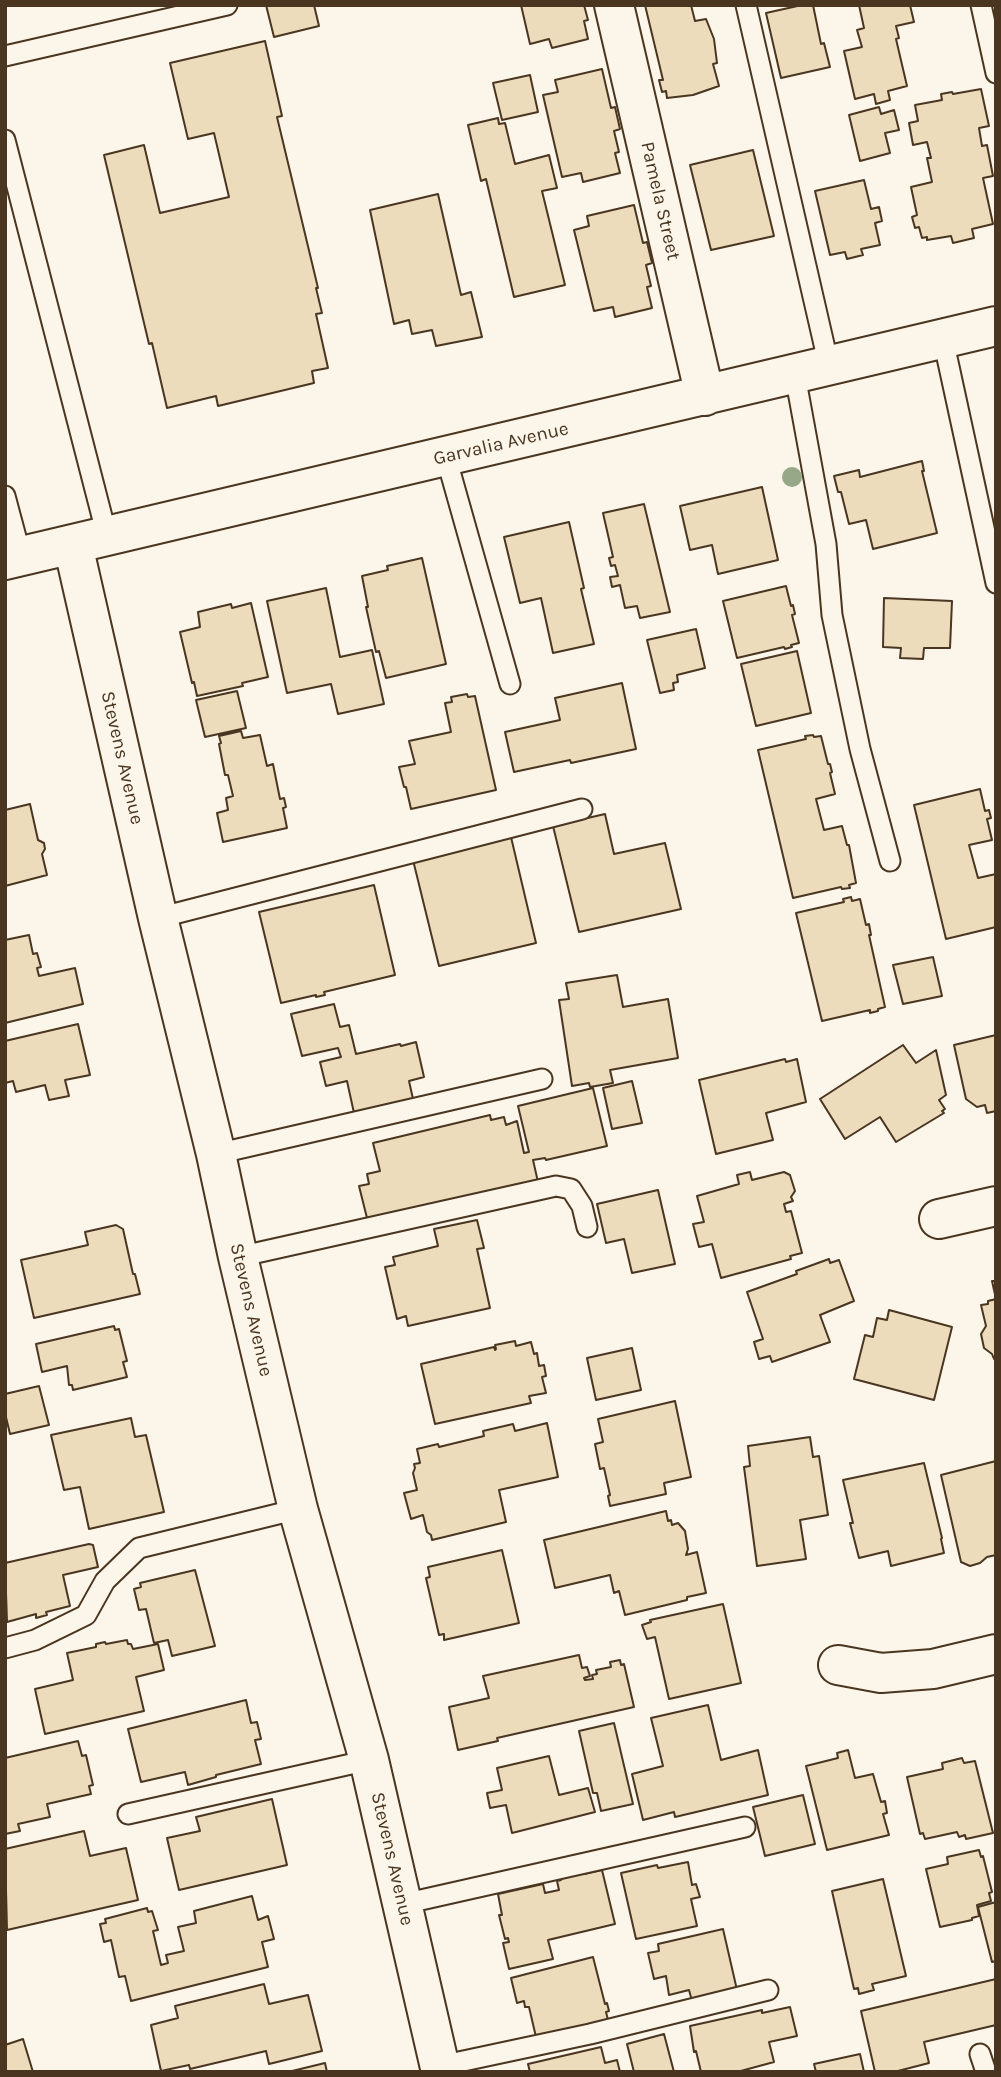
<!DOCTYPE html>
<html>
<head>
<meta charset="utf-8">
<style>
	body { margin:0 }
	#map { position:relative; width:1001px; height:2077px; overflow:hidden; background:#fbf6e9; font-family:Karla,sans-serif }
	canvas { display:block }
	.frame { position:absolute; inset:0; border:7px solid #4a3520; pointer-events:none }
</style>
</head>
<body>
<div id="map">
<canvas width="1001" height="2077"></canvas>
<div class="frame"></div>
</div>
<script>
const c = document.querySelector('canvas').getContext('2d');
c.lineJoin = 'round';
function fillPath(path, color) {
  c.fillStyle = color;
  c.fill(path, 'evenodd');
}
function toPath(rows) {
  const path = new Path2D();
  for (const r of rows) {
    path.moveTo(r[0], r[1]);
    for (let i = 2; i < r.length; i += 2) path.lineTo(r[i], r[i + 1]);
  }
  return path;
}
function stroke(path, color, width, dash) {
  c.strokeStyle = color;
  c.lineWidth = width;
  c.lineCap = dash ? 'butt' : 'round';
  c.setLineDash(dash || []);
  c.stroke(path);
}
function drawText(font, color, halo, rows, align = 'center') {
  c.font = font + ' Karla,sans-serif';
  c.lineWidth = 5;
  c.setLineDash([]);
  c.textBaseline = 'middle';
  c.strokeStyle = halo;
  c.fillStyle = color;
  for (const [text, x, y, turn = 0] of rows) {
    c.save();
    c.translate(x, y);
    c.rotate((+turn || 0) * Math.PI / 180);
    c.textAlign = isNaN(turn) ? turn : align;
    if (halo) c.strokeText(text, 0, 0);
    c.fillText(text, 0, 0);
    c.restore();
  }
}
const building = toPath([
	[266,5,314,5,319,26,274,37,266,5],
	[521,5,584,5,588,20,584,21,588,39,552,48,549,39,530,44,521,5],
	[645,5,691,5,695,21,706,19,714,39,717,63,713,64,719,86,693,95,667,98,666,91,662,92,659,80,663,80,645,5],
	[802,5,813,5,821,44,824,43,830,67,781,78,766,13,802,5],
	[859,5,910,5,914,22,896,26,899,38,896,39,907,86,888,91,890,100,876,104,874,94,855,99,844,51,862,47,857,30,864,28,859,5],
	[265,41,282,116,277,117,318,288,316,288,322,313,316,314,328,368,312,371,314,383,218,406,216,396,167,408,152,343,149,344,104,155,144,145,160,213,229,197,214,133,188,139,170,63,265,41],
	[602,69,611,108,615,107,620,129,614,131,619,152,615,153,620,173,583,182,581,173,562,177,543,95,558,92,555,80,602,69],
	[530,75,538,112,502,120,493,83,530,75],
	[981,89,989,126,979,128,982,146,987,145,993,176,983,178,993,224,972,229,974,238,953,243,951,236,927,240,927,237,922,238,919,227,915,228,912,217,917,215,911,187,932,182,927,158,931,158,927,142,913,145,909,123,918,121,915,105,942,100,941,94,952,92,953,94,981,89],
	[879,107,881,114,894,110,899,130,885,133,890,153,860,161,849,115,879,107],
	[498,118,499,124,505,123,515,164,549,155,557,188,542,191,565,285,514,297,486,179,481,181,468,125,498,118],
	[753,150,774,236,711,250,690,165,753,150],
	[864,180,871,209,879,207,882,221,875,223,880,245,861,249,863,255,847,259,845,252,830,255,815,191,864,180],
	[438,194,461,295,471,292,482,337,436,346,432,330,412,334,409,320,394,324,370,210,438,194],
	[634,205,643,243,647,242,652,263,646,265,651,286,647,287,652,308,615,317,613,307,594,311,574,230,589,226,587,216,634,205],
	[922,461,924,471,922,471,937,533,873,549,866,520,849,524,841,492,838,492,834,476,859,470,860,477,922,461],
	[762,487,778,560,718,574,712,545,690,550,680,506,762,487],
	[644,504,670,612,640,618,637,606,625,608,620,585,612,587,610,577,618,576,615,565,611,566,609,558,613,557,603,513,644,504],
	[569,522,584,588,581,589,594,644,553,653,541,598,520,603,504,537,569,522],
	[422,558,446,664,386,678,379,651,376,652,366,607,368,607,362,576,388,570,387,566,422,558],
	[786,586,791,606,793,605,795,614,792,615,799,643,791,645,792,647,785,649,784,647,737,658,723,601,786,586],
	[326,588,340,657,372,650,384,704,338,714,331,684,287,693,267,601,326,588],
	[884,598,952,601,950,648,924,648,923,659,900,658,901,648,883,647,884,598],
	[251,603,268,677,242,683,243,686,197,696,194,682,192,683,180,632,200,627,198,612,231,604,232,608,251,603],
	[696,629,705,668,677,675,678,682,673,683,674,690,660,693,647,640,696,629],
	[797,651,811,713,756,726,741,664,797,651],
	[622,683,636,749,571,763,570,760,514,772,505,732,560,720,555,698,622,683],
	[237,691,246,728,205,737,196,700,237,691],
	[467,694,468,697,475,696,496,790,411,809,406,787,404,787,399,767,415,764,409,741,451,732,445,703,452,702,451,697,467,694],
	[241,731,243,738,260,735,267,766,273,764,280,799,284,798,286,807,283,808,287,828,223,842,217,813,228,810,226,798,233,796,228,775,225,775,219,744,221,743,219,736,241,731],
	[813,735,814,737,821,736,828,764,830,764,832,772,830,773,835,794,816,799,824,830,842,826,847,845,849,845,856,883,849,885,850,888,842,889,841,887,793,898,758,750,806,739,805,736,813,735],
	[980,789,985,811,989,810,991,818,987,819,992,840,969,845,978,878,996,874,996,927,946,939,914,805,980,789],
	[30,804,38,840,44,843,45,849,42,854,47,875,5,886,5,810,30,804],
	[605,814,614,854,665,843,681,909,579,932,553,826,605,814],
	[511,837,536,943,439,966,413,860,511,837],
	[374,885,395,975,324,992,325,995,316,997,316,995,281,1003,259,912,374,885],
	[851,897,852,901,860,899,866,925,869,924,871,935,869,935,885,1007,878,1009,878,1011,870,1013,870,1010,822,1021,796,913,844,902,843,899,851,897],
	[29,935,33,954,37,953,41,967,37,968,39,976,75,968,83,1004,5,1023,5,940,29,935],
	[933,957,942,996,903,1004,893,965,933,957],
	[617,975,623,1007,668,999,678,1058,610,1070,613,1083,590,1087,589,1083,572,1086,559,1000,569,999,566,983,617,975],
	[334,1004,340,1027,349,1025,356,1054,400,1044,401,1046,416,1042,424,1077,409,1081,413,1099,354,1113,347,1081,326,1086,320,1062,341,1057,338,1048,302,1056,291,1014,334,1004],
	[78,1024,90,1075,65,1080,69,1096,49,1100,45,1085,16,1092,13,1081,5,1083,5,1041,78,1024],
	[996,1035,996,1111,987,1113,985,1105,977,1107,966,1099,954,1045,996,1035],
	[903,1045,916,1063,936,1050,946,1095,939,1100,945,1109,942,1111,944,1113,896,1142,880,1117,845,1139,820,1099,903,1045],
	[785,1059,786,1062,797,1059,806,1102,766,1113,773,1140,716,1154,699,1080,785,1059],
	[632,1081,642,1123,612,1129,603,1088,632,1081],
	[593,1088,607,1146,546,1160,545,1158,533,1160,538,1182,368,1222,359,1186,369,1184,367,1174,380,1171,373,1143,490,1115,491,1120,504,1117,506,1125,517,1121,524,1153,529,1152,518,1106,593,1088],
	[750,1172,752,1180,784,1172,790,1175,795,1191,791,1197,793,1201,784,1204,786,1212,791,1211,802,1253,790,1256,791,1259,721,1278,712,1244,699,1247,693,1224,704,1222,697,1196,739,1184,737,1175,750,1172],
	[658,1190,675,1264,632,1273,624,1239,606,1243,597,1204,658,1190],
	[477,1220,484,1248,477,1249,490,1308,408,1326,406,1316,397,1319,385,1267,395,1265,393,1257,438,1246,434,1229,477,1220],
	[116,1225,123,1229,133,1274,135,1274,140,1294,34,1318,21,1260,88,1245,85,1232,116,1225],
	[829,1259,830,1263,839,1260,854,1301,820,1315,830,1342,772,1362,770,1356,759,1359,754,1342,763,1339,747,1292,797,1274,796,1271,829,1259],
	[992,1281,996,1281,996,1359,994,1359,992,1354,984,1348,981,1334,986,1326,981,1305,988,1304,988,1301,996,1299,992,1281],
	[889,1310,952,1327,934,1400,854,1379,865,1335,873,1337,877,1318,887,1320,889,1310],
	[114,1326,115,1330,119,1329,127,1361,123,1362,127,1377,73,1390,72,1385,69,1385,67,1366,42,1372,36,1344,114,1326],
	[515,1341,516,1346,531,1342,534,1354,537,1353,539,1366,544,1365,546,1376,542,1377,546,1393,529,1396,531,1403,435,1424,421,1364,494,1347,495,1350,496,1349,495,1345,515,1341],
	[632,1348,641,1390,596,1400,587,1358,632,1348],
	[39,1386,49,1425,10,1434,5,1413,5,1394,39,1386],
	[675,1401,691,1477,664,1483,666,1494,610,1506,608,1496,610,1495,604,1468,600,1469,595,1444,603,1442,598,1419,675,1401],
	[131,1418,135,1437,146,1435,164,1512,89,1529,80,1487,64,1490,51,1435,131,1418],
	[547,1423,558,1477,499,1490,506,1522,432,1540,431,1535,427,1532,423,1515,411,1519,404,1493,417,1490,413,1473,415,1468,414,1464,420,1463,417,1449,438,1444,439,1447,484,1436,483,1431,513,1424,515,1431,547,1423],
	[810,1437,813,1457,819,1456,828,1515,800,1520,806,1559,757,1566,744,1467,750,1466,748,1446,810,1437],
	[996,1461,996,1555,987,1557,980,1563,970,1566,961,1562,941,1475,996,1461],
	[924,1463,942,1538,941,1539,944,1553,891,1566,888,1551,859,1558,850,1523,853,1523,843,1480,924,1463],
	[666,1511,668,1521,671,1520,672,1525,678,1523,685,1531,688,1549,686,1555,697,1552,706,1593,687,1597,687,1600,625,1615,619,1591,614,1593,610,1575,555,1588,544,1540,666,1511],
	[89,1544,93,1545,98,1567,63,1575,70,1606,46,1612,47,1615,36,1618,36,1614,7,1622,5,1563,89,1544],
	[502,1550,519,1623,444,1640,444,1634,439,1635,426,1578,430,1577,428,1567,502,1550],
	[195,1570,215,1646,172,1656,168,1640,154,1643,146,1609,139,1610,134,1589,141,1587,140,1583,195,1570],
	[723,1604,741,1683,669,1699,655,1637,647,1639,642,1625,651,1622,650,1620,723,1604],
	[127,1640,128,1644,131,1644,133,1649,158,1644,164,1670,136,1677,144,1711,45,1734,35,1689,73,1680,67,1653,96,1647,96,1644,105,1642,106,1644,127,1640],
	[579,1655,582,1668,587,1667,590,1676,584,1678,585,1680,593,1679,592,1675,597,1674,596,1670,611,1667,610,1662,620,1660,621,1665,624,1664,634,1707,497,1738,498,1741,458,1750,449,1707,489,1698,483,1676,579,1655],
	[246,1700,251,1723,257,1722,261,1739,255,1740,261,1764,216,1775,216,1777,188,1785,185,1772,141,1782,128,1729,246,1700],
	[708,1705,721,1760,758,1750,768,1795,675,1817,674,1812,643,1820,632,1774,663,1766,651,1718,708,1705],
	[614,1723,633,1804,601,1811,597,1793,593,1793,579,1731,614,1723],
	[78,1741,82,1756,86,1755,93,1785,89,1786,91,1794,47,1804,50,1817,18,1824,20,1831,5,1834,5,1758,78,1741],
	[848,1750,855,1778,873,1774,881,1802,885,1801,887,1813,883,1814,889,1835,827,1850,806,1766,838,1758,837,1753,848,1750],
	[549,1756,559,1795,588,1788,595,1812,512,1833,506,1805,490,1808,487,1793,502,1790,497,1768,549,1756],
	[962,1758,964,1763,975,1761,993,1833,966,1839,965,1835,959,1837,957,1832,925,1839,923,1833,920,1834,907,1777,943,1769,942,1763,962,1758],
	[803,1795,815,1844,765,1856,753,1807,803,1795],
	[272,1799,287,1865,179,1890,167,1838,200,1831,196,1817,272,1799],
	[84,1831,90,1856,126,1848,138,1900,7,1930,5,1849,84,1831],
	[979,1850,981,1857,983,1856,992,1892,989,1893,991,1901,977,1905,979,1916,972,1918,972,1920,940,1927,926,1869,948,1864,947,1857,979,1850],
	[688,1862,692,1885,696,1884,700,1897,691,1899,697,1926,636,1939,621,1873,657,1865,658,1868,688,1862],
	[602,1870,615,1924,548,1940,553,1959,509,1969,503,1943,509,1942,508,1938,505,1939,499,1915,502,1915,498,1894,543,1884,545,1893,559,1890,557,1881,561,1880,560,1877,584,1872,584,1874,602,1870],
	[883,1879,906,1976,872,1984,874,1990,859,1994,858,1988,854,1989,832,1891,883,1879],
	[252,1896,258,1920,268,1916,274,1939,262,1942,268,1967,131,2001,125,1976,119,1977,111,1940,104,1942,100,1924,106,1923,105,1919,147,1908,148,1912,152,1911,158,1930,153,1931,161,1965,168,1963,166,1955,184,1951,178,1927,196,1923,194,1911,252,1896],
	[996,1902,996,1961,992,1962,978,1907,996,1902],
	[723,1929,737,1990,692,2001,689,1990,669,1995,666,1976,654,1979,648,1953,659,1951,658,1944,723,1929],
	[593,1957,605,2004,607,2003,609,2011,606,2012,608,2020,536,2037,529,2007,525,2007,524,2001,517,2003,511,1978,593,1957],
	[996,1979,996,2025,924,2042,929,2063,894,2072,875,2072,861,2011,996,1979],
	[264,1984,269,2004,308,1995,322,2051,269,2064,266,2051,190,2069,189,2065,161,2071,151,2025,178,2018,175,2006,264,1984],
	[790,2007,797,2036,769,2042,774,2062,737,2072,701,2072,696,2051,694,2052,690,2026,762,2010,762,2013,790,2007],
	[664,2034,674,2072,634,2072,627,2044,664,2034],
	[23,2039,33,2072,5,2072,5,2045,23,2039],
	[601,2047,605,2063,617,2060,620,2072,530,2072,528,2064,601,2047],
	[860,2054,864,2072,816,2072,814,2064,860,2054],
	[325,2063,327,2072,288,2072,325,2063]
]);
fillPath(building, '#ecdcbc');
stroke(building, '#4a3520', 2);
const service = toPath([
	[746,5,829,366],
	[981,5,996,73],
	[5,56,227,5],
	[5,140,107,536],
	[943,339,996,583],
	[795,375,826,544,832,615,860,749,890,861],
	[446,457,510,684],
	[5,496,21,556],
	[158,918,582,809],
	[216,1154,542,1079],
	[238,1257,556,1186,571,1189,582,1206,587,1227],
	[5,1648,35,1640,86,1615,105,1581,139,1548,298,1509],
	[128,1814,369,1760],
	[403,1904,745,1827],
	[980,2054,986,2072],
	[440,2066,590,2034,768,1990]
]);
const minor = toPath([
	[614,5,705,396],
	[73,545,158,918,216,1154,238,1257,298,1509,369,1760,441,2072],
	[5,560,996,326],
	[939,1219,996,1206],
	[838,1665,881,1673,933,1669,996,1654]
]);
stroke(service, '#4a3520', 23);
stroke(minor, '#4a3520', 42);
stroke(service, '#fbf6e9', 19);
stroke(minor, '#fbf6e9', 38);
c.fillStyle = '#96a887';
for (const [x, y] of [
	[792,477]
]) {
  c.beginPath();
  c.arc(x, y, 10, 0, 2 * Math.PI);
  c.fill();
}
drawText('19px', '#4a3520', '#fbf6e9', [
	["Pamela Street",660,201,77],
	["Garvalia Avenue",501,444,-13],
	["Stevens Avenue",122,758,77],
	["Stevens Avenue",251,1310,77],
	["Stevens Avenue",392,1859,77]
]);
</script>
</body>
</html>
